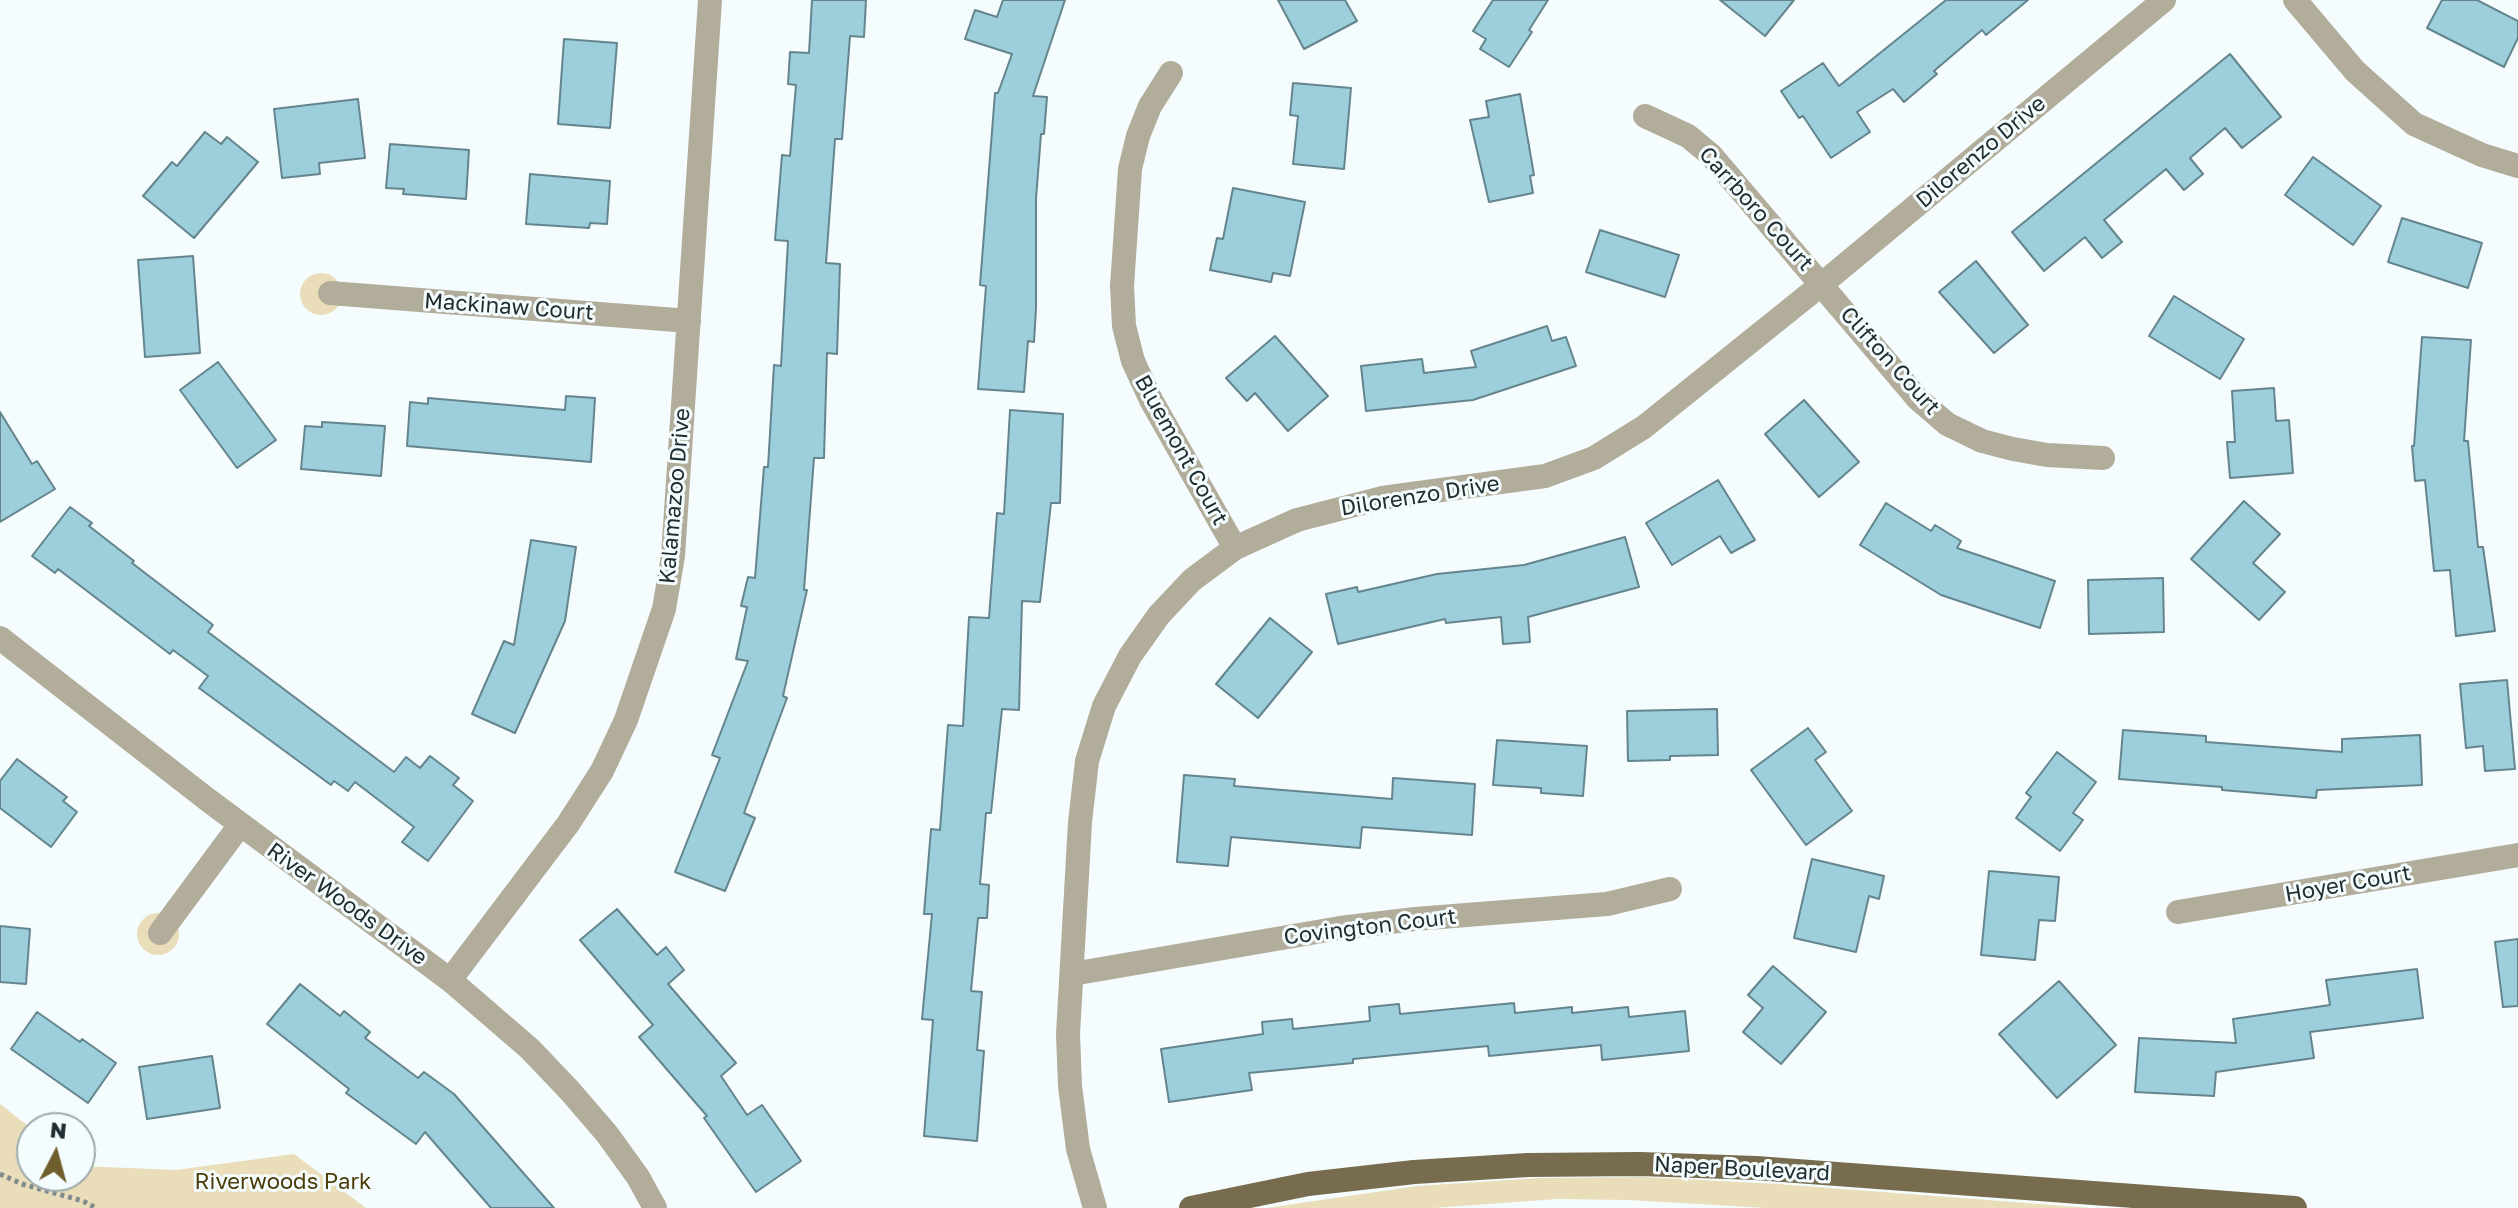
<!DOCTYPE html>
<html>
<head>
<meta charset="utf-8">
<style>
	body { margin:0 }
	#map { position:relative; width:2518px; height:1208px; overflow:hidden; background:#f4fcfd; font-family:"Golos Text",sans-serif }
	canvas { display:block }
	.north { position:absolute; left:16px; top:1112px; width:80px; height:80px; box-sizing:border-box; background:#f4fcfd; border:2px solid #9faaac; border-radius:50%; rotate:6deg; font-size:22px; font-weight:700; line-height:32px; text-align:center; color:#202e32 }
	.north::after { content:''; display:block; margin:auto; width:28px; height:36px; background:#705f2d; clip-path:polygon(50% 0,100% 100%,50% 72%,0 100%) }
</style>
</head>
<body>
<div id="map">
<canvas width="2518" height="1208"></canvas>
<div class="north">N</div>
</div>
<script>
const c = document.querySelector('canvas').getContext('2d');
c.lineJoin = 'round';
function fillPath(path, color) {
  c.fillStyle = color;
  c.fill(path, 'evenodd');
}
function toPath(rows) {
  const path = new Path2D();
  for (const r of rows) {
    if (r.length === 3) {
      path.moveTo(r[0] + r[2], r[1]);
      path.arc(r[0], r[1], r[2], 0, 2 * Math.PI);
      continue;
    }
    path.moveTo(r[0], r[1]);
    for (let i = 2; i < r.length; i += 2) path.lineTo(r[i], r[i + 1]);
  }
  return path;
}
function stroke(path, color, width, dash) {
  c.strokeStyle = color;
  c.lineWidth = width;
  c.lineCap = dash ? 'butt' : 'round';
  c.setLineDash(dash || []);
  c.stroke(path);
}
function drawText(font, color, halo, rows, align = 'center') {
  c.font = font + ' "Golos Text",sans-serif';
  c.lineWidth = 6;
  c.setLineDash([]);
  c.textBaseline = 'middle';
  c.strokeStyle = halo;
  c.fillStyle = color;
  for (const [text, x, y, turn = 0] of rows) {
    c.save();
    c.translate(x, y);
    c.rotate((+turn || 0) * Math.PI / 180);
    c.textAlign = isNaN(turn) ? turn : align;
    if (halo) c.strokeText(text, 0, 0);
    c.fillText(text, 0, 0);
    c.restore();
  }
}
fillPath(toPath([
	[321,294,21],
	[158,934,21],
	[0,1104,32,1129,32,1176,80,1176,80,1166,176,1170,294,1154,366,1208,0,1208],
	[1644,1177,1778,1184,2092,1208,1767,1208,1629,1200,1557,1199,1433,1208,1266,1208,1417,1186,1538,1178]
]), '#e9ddba');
const building = toPath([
	[812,0,866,0,864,37,850,36,842,139,835,139,826,263,840,264,837,354,827,353,824,458,814,458,804,590,807,590,783,696,787,698,744,813,755,818,725,891,675,872,720,758,712,755,748,661,736,659,747,607,741,606,748,577,755,578,764,467,768,467,774,365,781,366,788,241,775,240,782,155,790,156,796,85,788,84,790,52,809,53,812,0],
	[1003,0,1065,0,1033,96,1047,97,1044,134,1041,134,1036,199,1036,308,1034,342,1028,341,1024,392,978,389,986,286,980,285,995,93,998,93,1012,54,965,39,975,10,997,17,1003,0],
	[1278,0,1345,0,1357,21,1304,49,1278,0],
	[1493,0,1548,0,1529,30,1532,32,1509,67,1480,49,1486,39,1473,31,1493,0],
	[1720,0,1794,0,1765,36,1720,0],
	[1946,0,2028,0,1986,35,1982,30,1934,71,1937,74,1904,102,1893,89,1857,112,1870,132,1831,158,1803,116,1799,118,1781,91,1823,63,1839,86,1946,0],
	[2442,0,2477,0,2518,21,2518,38,2504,67,2427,28,2442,0],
	[564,39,617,43,610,128,558,124,564,39],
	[2230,54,2281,117,2242,148,2225,128,2190,158,2203,174,2184,190,2166,169,2104,220,2122,242,2102,258,2085,237,2044,271,2012,232,2230,54],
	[1293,83,1351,88,1344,169,1293,164,1298,116,1290,115,1293,83],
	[1520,94,1534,175,1530,176,1533,193,1489,202,1470,120,1489,117,1486,101,1520,94],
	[358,99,365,158,319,163,320,174,282,178,274,109,358,99],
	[205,132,221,144,227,137,258,162,194,238,143,196,172,162,177,166,205,132],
	[390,144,469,150,466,199,403,194,404,189,386,188,390,144],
	[2313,157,2381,206,2353,245,2285,195,2313,157],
	[530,174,610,181,607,224,590,223,589,228,526,224,530,174],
	[1233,188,1305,202,1290,276,1273,273,1271,282,1210,270,1217,238,1223,239,1233,188],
	[2402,218,2482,243,2468,288,2388,262,2402,218],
	[1600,230,1679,255,1665,297,1586,272,1600,230],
	[193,256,200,353,145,357,138,260,193,256],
	[1976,261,2028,325,1994,353,1939,292,1976,261],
	[2174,296,2244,339,2220,379,2149,336,2174,296],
	[1547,326,1552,341,1566,337,1576,366,1473,400,1366,411,1361,366,1422,359,1424,373,1476,367,1471,351,1547,326],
	[1275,336,1328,396,1288,431,1255,393,1247,401,1226,378,1275,336],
	[2422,337,2471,340,2464,441,2468,441,2478,547,2483,547,2495,631,2456,636,2450,570,2434,571,2425,480,2415,481,2412,446,2414,446,2422,337],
	[218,362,276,440,237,468,180,390,218,362],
	[2274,388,2276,421,2289,420,2293,473,2230,478,2227,442,2235,442,2232,391,2274,388],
	[566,396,595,398,591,462,407,446,410,402,428,404,428,398,565,410,566,396],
	[1804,400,1859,462,1819,497,1765,434,1804,400],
	[1010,410,1063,414,1060,503,1051,503,1040,602,1022,601,1019,710,1002,709,991,813,986,813,980,884,989,885,987,918,978,918,971,991,982,992,977,1050,984,1051,977,1141,924,1136,933,1020,922,1019,932,914,924,914,931,829,940,830,948,725,963,726,969,617,989,618,997,513,1004,514,1010,410],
	[0,412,32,464,37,461,55,489,0,522,0,412],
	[322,422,385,426,381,476,301,469,305,426,322,427,322,422],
	[1718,480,1755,540,1731,553,1720,536,1672,565,1646,523,1718,480],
	[2244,501,2280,534,2253,563,2285,592,2259,620,2191,559,2244,501],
	[1886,503,1931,531,1935,525,1961,541,1957,548,2055,581,2040,628,1941,595,1860,545,1886,503],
	[70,507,92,523,89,526,134,561,132,563,213,625,208,632,394,772,406,757,420,768,430,756,459,778,453,785,473,801,428,861,402,842,414,827,355,782,348,791,334,781,331,785,199,688,208,676,173,650,170,654,58,569,55,573,32,556,70,507],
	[1625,537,1639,587,1528,617,1530,642,1503,644,1501,617,1446,623,1445,619,1338,644,1326,594,1357,587,1358,592,1437,574,1524,565,1625,537],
	[531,540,576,547,565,621,515,733,472,714,504,641,514,645,531,540],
	[2163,578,2164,632,2089,634,2088,580,2163,578],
	[1270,618,1312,652,1258,718,1216,684,1270,618],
	[2507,680,2515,769,2485,771,2483,746,2466,748,2460,684,2507,680],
	[1717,709,1718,755,1670,756,1670,760,1628,761,1627,711,1717,709],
	[1808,728,1826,752,1815,760,1852,811,1806,845,1751,770,1808,728],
	[2123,730,2206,736,2206,742,2342,752,2342,739,2420,735,2422,785,2317,790,2316,798,2222,790,2222,787,2119,779,2123,730],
	[1497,740,1587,746,1583,796,1541,793,1541,788,1493,785,1497,740],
	[2057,752,2096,782,2073,813,2083,820,2060,851,2016,818,2031,797,2026,793,2057,752],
	[17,759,67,797,63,801,77,812,51,847,0,808,0,781,17,759],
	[1184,775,1235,779,1234,786,1392,799,1393,778,1475,784,1472,835,1362,827,1360,848,1231,837,1228,866,1177,862,1184,775],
	[1812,859,1884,876,1879,899,1869,896,1856,952,1794,938,1812,859],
	[1989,871,2059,877,2055,921,2039,920,2035,960,1981,955,1989,871],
	[617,909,657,955,666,947,684,970,668,984,736,1063,721,1076,747,1115,762,1105,801,1161,756,1192,704,1118,707,1116,639,1037,653,1025,580,940,617,909],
	[0,926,30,929,26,984,0,982,0,926],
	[2518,939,2518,1006,2503,1007,2495,942,2518,939],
	[1773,966,1826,1012,1781,1064,1743,1032,1763,1008,1748,995,1773,966],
	[2417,969,2423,1018,2310,1032,2314,1058,2216,1072,2214,1096,2135,1092,2139,1038,2236,1043,2233,1019,2330,1005,2326,980,2417,969],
	[2059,981,2116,1045,2057,1098,1999,1034,2059,981],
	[300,984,340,1016,344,1011,370,1032,365,1038,418,1078,424,1072,454,1094,554,1208,491,1208,425,1132,416,1144,346,1093,349,1089,267,1024,300,984],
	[1514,1003,1515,1013,1572,1007,1572,1013,1628,1007,1629,1017,1685,1011,1689,1051,1602,1060,1601,1045,1489,1056,1488,1046,1353,1059,1353,1063,1249,1073,1252,1090,1169,1102,1161,1049,1263,1034,1262,1022,1292,1019,1293,1029,1370,1021,1369,1007,1399,1004,1400,1014,1514,1003],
	[37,1012,80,1042,82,1039,116,1063,88,1103,11,1049,37,1012],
	[212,1056,220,1108,147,1119,139,1067,212,1056]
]);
fillPath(building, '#9ccfdb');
stroke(building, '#64858d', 2);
stroke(toPath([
	[0,1174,22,1184,83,1201,96,1208]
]), '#808b8e', 5, [4, 4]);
stroke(toPath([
	[2295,0,2355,71,2414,124,2482,155,2518,166],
	[1171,73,1150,106,1138,136,1130,169,1122,286,1124,326,1133,361,1151,400,1235,548],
	[1645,116,1688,136,1711,155,1918,399,1947,424,1982,441,2013,449,2047,455,2103,458],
	[330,293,689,321],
	[0,638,208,800,450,980,530,1049,570,1091,607,1134,638,1177,655,1208],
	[2178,912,2518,855],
	[160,933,240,825],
	[1072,974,1340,928,1415,919,1607,904,1670,889],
	[450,980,568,824,602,771,626,720,664,609,673,556,710,0],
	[1095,1208,1078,1149,1070,1086,1068,1034,1080,822,1087,761,1104,706,1130,656,1159,615,1192,580,1235,548,1297,520,1382,498,1545,476,1594,458,1644,427,1822,284,2164,0]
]), '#b2ac9b', 24);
stroke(toPath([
	[1191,1208,1308,1184,1414,1172,1528,1165,1640,1164,1756,1168,2295,1208]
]), '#776c4d', 24);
drawText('22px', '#202e32', '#f4fcfd', [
	["Dilorenzo Drive",1981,152,-40],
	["Carrboro Court",1756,209,48],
	["Mackinaw Court",509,307,4],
	["Clifton Court",1890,361,48],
	["Bluemont Court",1181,450,61],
	["Kalamazoo Drive",675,496,-85],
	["Dilorenzo Drive",1420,496,-9],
	["Hoyer Court",2348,884,-10],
	["River Woods Drive",347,904,36],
	["Covington Court",1370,927,-7],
	["Naper Boulevard",1742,1169,3]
]);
drawText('22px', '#4b3c08', '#f4fcfd', [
	["Riverwoods Park",283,1182]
]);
</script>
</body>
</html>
